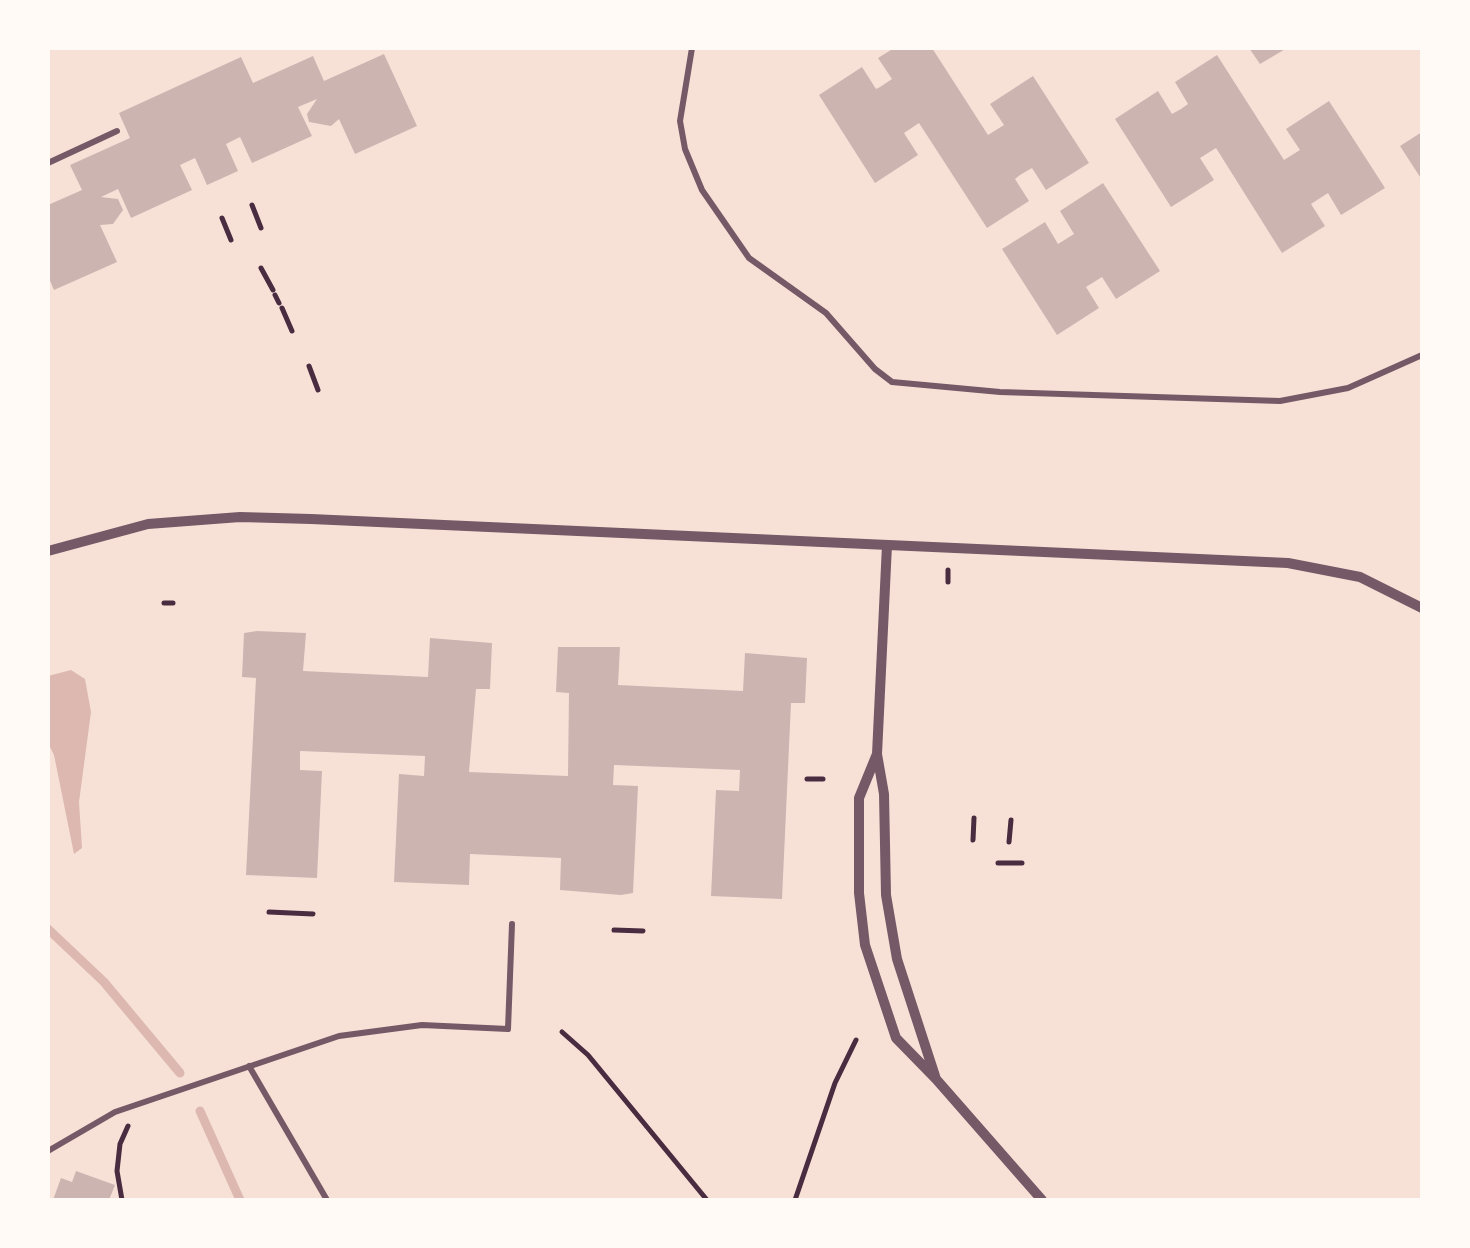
<!DOCTYPE html>
<html>
<head>
<meta charset="utf-8">
<style>
	body { margin:0 }
	#map { position:relative; width:1470px; height:1248px; overflow:hidden; background:#f7e1d7; font-family:"Fira Sans Condensed",sans-serif }
	canvas { display:block }
	.frame { position:absolute; inset:0; border:50px solid #fffaf5; pointer-events:none }
</style>
</head>
<body>
<div id="map">
<canvas width="1470" height="1248"></canvas>
<div class="frame"></div>
</div>
<script>
const c = document.querySelector('canvas').getContext('2d');
c.lineJoin = 'round';
function fillPath(path, color) {
  c.fillStyle = color;
  c.fill(path, 'evenodd');
}
function toPath(rows) {
  const path = new Path2D();
  for (const r of rows) {
    path.moveTo(r[0], r[1]);
    for (let i = 2; i < r.length; i += 2) path.lineTo(r[i], r[i + 1]);
  }
  return path;
}
function stroke(path, color, width, dash) {
  c.strokeStyle = color;
  c.lineWidth = width;
  c.lineCap = dash ? 'butt' : 'round';
  c.setLineDash(dash || []);
  c.stroke(path);
}
fillPath(toPath([
	[71,670,85,679,91,712,79,802,82,848,74,854,54,755,48,743,48,676]
]), '#dcb8b0');
stroke(toPath([
	[48,929,104,982,180,1073],
	[200,1111,240,1200]
]), '#dcb8b0', 9);
fillPath(toPath([
	[894,48,932,48,988,135,1004,125,990,104,1033,76,1089,163,1046,190,1032,168,1020,175,1015,179,1029,201,987,228,919,123,904,133,918,155,875,183,819,95,862,67,876,89,880,87,892,79,878,58],
	[1249,48,1287,48,1260,64],
	[384,54,417,126,355,154,339,119,331,126,309,122,307,114,317,99,298,107,312,136,252,163,240,137,226,144,238,171,207,185,195,158,180,165,192,190,131,218,118,189,101,197,118,199,123,210,113,224,100,225,117,262,54,290,48,276,48,205,82,190,70,165,130,138,119,113,241,57,253,83,313,56,324,81],
	[1217,55,1284,160,1300,150,1286,129,1329,101,1385,188,1341,215,1328,193,1311,204,1325,226,1282,253,1216,148,1200,158,1214,180,1171,207,1115,119,1158,91,1172,114,1181,109,1188,104,1175,82],
	[1422,132,1422,180,1400,146],
	[1103,183,1160,271,1116,299,1102,277,1086,287,1099,308,1057,335,1002,249,1045,222,1058,244,1074,234,1060,211],
	[257,631,306,633,303,671,428,677,430,638,492,643,490,689,476,689,469,772,568,776,569,693,556,692,558,647,620,647,618,685,743,691,745,653,807,658,805,703,791,703,782,899,711,896,716,790,739,791,740,770,614,765,613,785,638,786,633,893,621,895,560,890,561,858,470,854,469,885,394,882,399,774,424,776,425,756,300,751,300,770,322,771,317,878,246,875,256,678,242,677,244,633],
	[76,1171,115,1185,109,1200,53,1200,61,1178,72,1182]
]), '#ccb4b1');
stroke(toPath([
	[252,205,261,228],
	[222,218,231,240],
	[261,268,273,290],
	[275,295,279,303],
	[282,308,292,331],
	[309,366,318,390],
	[948,582,948,570],
	[164,603,173,603],
	[807,779,823,779],
	[973,840,974,818],
	[1009,842,1011,820],
	[998,863,1022,863],
	[269,912,313,914],
	[614,930,643,931],
	[562,1032,588,1055,707,1200],
	[122,1200,117,1171,120,1144,128,1126],
	[795,1200,835,1083,856,1040]
]), '#4a2c40', 5);
stroke(toPath([
	[692,48,680,121,685,149,702,190,749,258,826,313,875,369,892,382,1000,392,1280,401,1348,388,1422,355],
	[48,163,117,131],
	[249,1066,327,1200],
	[48,1151,115,1112,339,1036,422,1025,508,1029,512,924]
]), '#755966', 6);
stroke(toPath([
	[48,551,148,524,240,517,311,519,1288,563,1360,577,1422,608],
	[877,754,859,798,859,893,865,945,896,1038,936,1079,897,959,886,895,884,794,877,754,887,545],
	[936,1079,1042,1200]
]), '#755966', 10);
</script>
</body>
</html>
